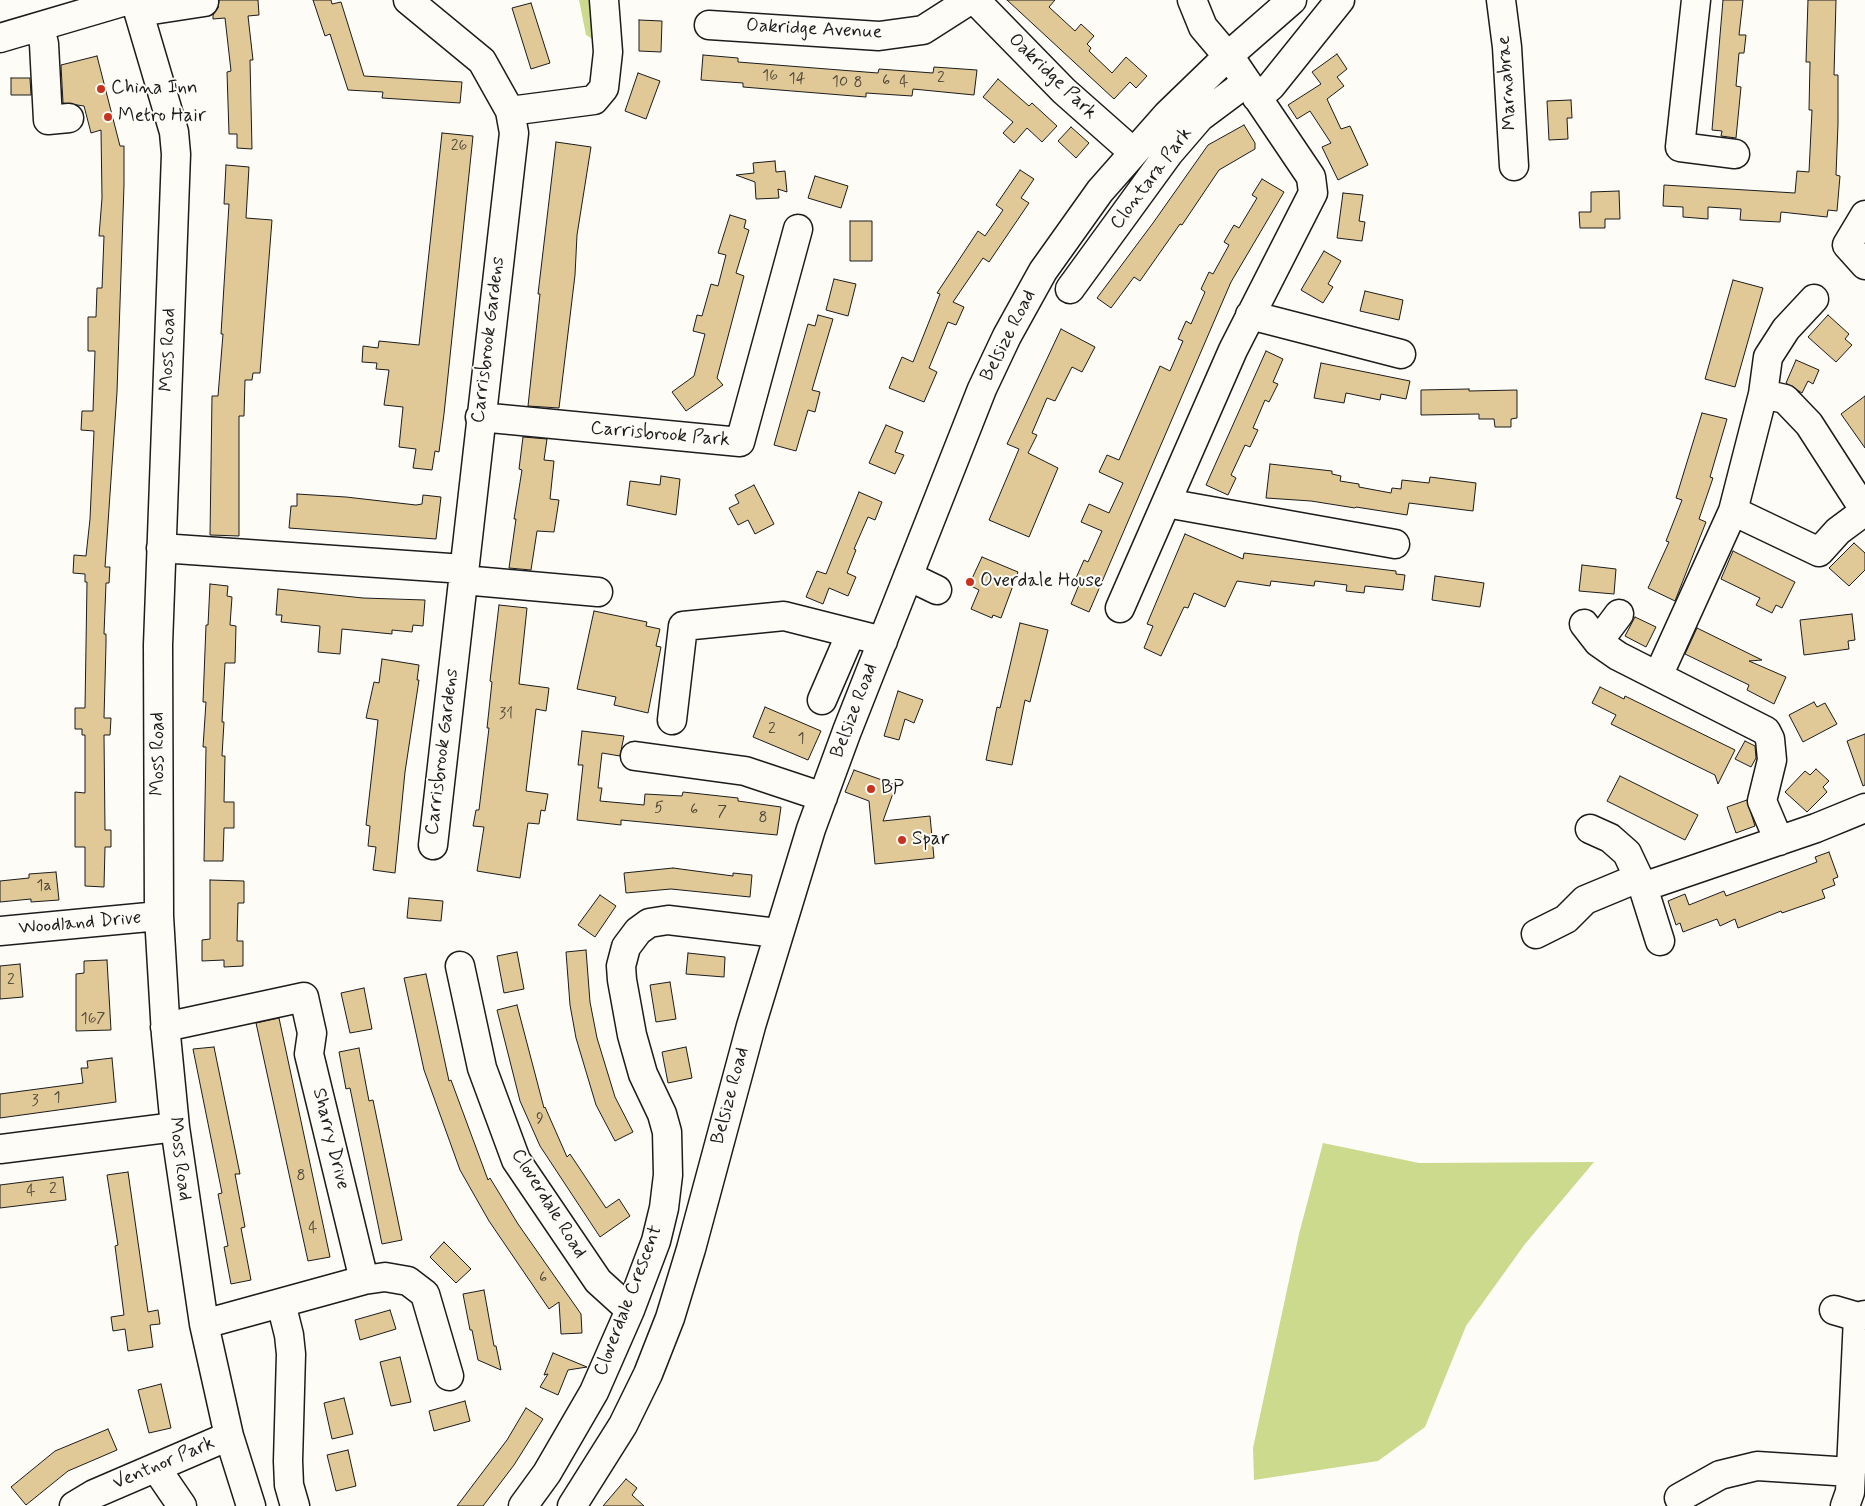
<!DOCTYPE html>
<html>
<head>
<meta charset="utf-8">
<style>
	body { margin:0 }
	canvas { display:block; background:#fdfcf7 }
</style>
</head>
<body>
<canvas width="1865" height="1506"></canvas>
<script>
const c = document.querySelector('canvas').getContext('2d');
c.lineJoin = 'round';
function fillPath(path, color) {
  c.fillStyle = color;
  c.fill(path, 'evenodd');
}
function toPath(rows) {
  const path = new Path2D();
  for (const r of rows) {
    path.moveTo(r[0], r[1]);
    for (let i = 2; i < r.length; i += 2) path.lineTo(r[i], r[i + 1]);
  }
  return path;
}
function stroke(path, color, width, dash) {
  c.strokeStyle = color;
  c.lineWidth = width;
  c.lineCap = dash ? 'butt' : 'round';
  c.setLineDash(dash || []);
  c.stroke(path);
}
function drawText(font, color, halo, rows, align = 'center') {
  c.font = font + ' Mynerve,sans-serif';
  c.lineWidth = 4;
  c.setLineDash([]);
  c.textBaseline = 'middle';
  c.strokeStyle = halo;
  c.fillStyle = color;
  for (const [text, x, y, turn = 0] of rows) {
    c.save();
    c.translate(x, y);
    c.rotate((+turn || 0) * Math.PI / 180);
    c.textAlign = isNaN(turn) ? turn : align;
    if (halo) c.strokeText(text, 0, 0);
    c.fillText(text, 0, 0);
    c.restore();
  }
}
fillPath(toPath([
	[579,0,591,0,594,40,586,35],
	[1323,1143,1419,1163,1594,1162,1525,1244,1466,1326,1425,1427,1378,1461,1254,1480,1253,1448,1299,1234]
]), '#ccda8d');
const building = toPath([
	[219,0,258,0,259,15,248,16,253,60,250,60,252,149,237,148,237,134,229,134,227,72,231,71,225,18,213,19,213,15,218,8,219,0],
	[313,0,331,0,332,4,341,2,364,76,462,82,460,103,382,98,383,92,348,90,330,34,325,36,313,0],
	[1007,0,1055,0,1049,7,1075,31,1081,24,1094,36,1087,44,1091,48,1089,51,1112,73,1126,57,1147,76,1136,88,1130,82,1114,99,1007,0],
	[1723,0,1743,0,1739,35,1746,35,1744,53,1739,53,1736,86,1741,87,1736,138,1721,136,1722,131,1712,130,1723,0],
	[1808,0,1836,0,1834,75,1838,75,1838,124,1836,175,1840,176,1837,211,1828,210,1827,217,1781,212,1780,222,1740,220,1741,209,1708,207,1708,219,1683,217,1683,207,1663,206,1664,185,1795,193,1797,171,1809,172,1812,110,1809,110,1810,62,1806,62,1808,0],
	[531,3,550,63,531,69,512,8,531,3],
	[639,20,662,21,661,52,639,51,639,20],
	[1337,54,1347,69,1337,77,1344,86,1327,99,1341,129,1350,126,1368,165,1338,180,1322,147,1331,143,1310,111,1297,119,1288,105,1321,84,1312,72,1337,54],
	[703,55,738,58,738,62,878,73,879,69,933,73,934,67,977,70,974,95,913,89,912,96,866,93,866,97,743,87,743,83,701,80,703,55],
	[97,56,120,146,124,146,124,185,117,392,105,567,110,567,109,583,106,583,104,634,106,634,106,644,104,718,111,718,110,735,104,735,105,830,111,830,111,847,105,847,104,887,85,886,85,847,75,847,75,792,85,793,85,735,82,735,82,729,75,729,75,708,85,708,87,582,85,582,85,574,73,573,74,555,86,556,90,519,94,431,81,430,82,411,93,411,95,351,88,351,88,317,96,317,97,288,102,288,104,236,99,236,102,198,101,130,91,133,84,106,63,103,61,65,97,56],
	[638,73,660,81,646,119,625,111,638,73],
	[11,78,30,78,31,95,11,95,11,78],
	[998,79,1029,106,1032,103,1057,126,1042,142,1027,128,1014,143,1003,133,1013,122,983,97,998,79],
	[1571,100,1572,118,1567,118,1568,139,1549,140,1547,101,1571,100],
	[1244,125,1255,143,1255,149,1219,170,1182,225,1180,224,1140,281,1134,277,1111,308,1097,298,1153,223,1208,145,1244,125],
	[1071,127,1089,143,1076,158,1058,141,1071,127],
	[442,133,473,136,444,414,439,452,435,451,432,470,413,468,416,449,399,447,403,407,384,405,389,370,376,369,377,363,362,362,363,346,378,348,379,341,419,345,442,133],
	[556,142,591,147,577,235,575,275,559,408,528,406,540,294,538,294,556,142],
	[775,161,776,172,785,171,787,192,778,189,779,198,756,199,755,182,736,175,754,173,753,163,775,161],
	[226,165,249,167,246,218,272,220,260,373,253,373,252,380,245,380,244,416,239,416,239,536,210,535,212,396,218,396,223,334,221,334,229,204,224,204,226,165],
	[1020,170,1034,179,1021,198,1029,203,989,262,983,258,953,302,964,307,956,325,948,322,929,368,937,372,924,402,889,388,902,357,913,362,940,294,937,293,978,231,985,236,1003,210,996,205,1020,170],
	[815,176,848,186,841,208,808,198,815,176],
	[1262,179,1284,192,1231,282,1089,612,1071,604,1081,580,1076,578,1084,560,1088,562,1102,531,1081,522,1089,504,1109,513,1123,483,1099,472,1107,455,1119,460,1160,366,1170,371,1183,341,1178,339,1186,321,1191,324,1205,292,1201,289,1209,272,1213,274,1229,245,1224,242,1234,225,1239,228,1257,198,1252,195,1262,179],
	[1619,191,1620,219,1605,219,1605,228,1580,228,1579,212,1591,212,1591,192,1619,191],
	[1343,193,1363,195,1359,221,1365,222,1362,241,1337,238,1343,193],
	[730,215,746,220,744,228,749,230,736,273,744,276,717,378,723,385,686,411,672,392,694,376,705,334,693,331,697,315,702,316,711,284,718,286,726,255,718,253,730,215],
	[850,221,872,221,872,261,850,261,850,221],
	[1324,251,1341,261,1328,284,1333,287,1323,303,1301,290,1324,251],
	[834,279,856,284,848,316,826,310,834,279],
	[1733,280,1763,288,1735,387,1705,379,1733,280],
	[1365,291,1403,300,1399,320,1360,311,1365,291],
	[818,315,833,319,812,390,820,392,815,412,808,410,796,451,774,445,808,324,815,326,818,315],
	[1828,315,1849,334,1845,339,1852,345,1836,362,1808,337,1828,315],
	[1061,329,1095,347,1082,372,1072,367,1055,401,1047,398,1032,433,1037,435,1028,453,1058,468,1029,537,989,520,1019,449,1007,444,1061,329],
	[1266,351,1283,359,1273,382,1278,384,1269,402,1265,400,1253,428,1258,430,1250,447,1245,445,1231,475,1236,478,1228,495,1206,485,1266,351],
	[1796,360,1819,370,1813,384,1808,381,1802,393,1786,383,1796,360],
	[1321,363,1410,381,1406,399,1381,394,1380,400,1346,393,1344,403,1314,398,1321,363],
	[1469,389,1469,391,1517,390,1517,418,1511,419,1511,427,1495,427,1494,419,1479,419,1479,414,1421,415,1421,390,1469,389],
	[1865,396,1865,448,1841,414,1865,396],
	[1702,413,1727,419,1710,477,1713,478,1699,519,1706,522,1675,601,1648,588,1669,542,1666,541,1682,500,1676,498,1702,413],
	[886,425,903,432,895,452,904,455,895,474,869,463,886,425],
	[523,437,547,439,544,460,554,461,550,499,559,500,554,532,537,531,531,570,509,568,516,519,514,519,522,470,519,469,523,437],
	[1270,464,1332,471,1332,474,1341,476,1340,481,1359,484,1359,487,1391,493,1392,488,1401,489,1402,480,1429,483,1430,477,1476,483,1473,511,1409,503,1407,515,1356,507,1355,508,1311,501,1266,498,1270,464],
	[661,476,680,479,676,515,627,505,630,481,660,485,661,476],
	[754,485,774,524,755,534,748,520,738,525,729,508,739,503,735,495,754,485],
	[859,492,882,502,875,520,868,517,854,549,856,550,847,573,856,577,848,596,829,588,823,604,806,597,817,571,826,574,859,492],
	[297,494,346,497,416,505,422,504,423,495,441,497,436,539,289,528,291,506,297,506,297,494],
	[1185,534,1243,559,1244,553,1396,571,1396,574,1405,575,1403,590,1365,586,1364,593,1346,591,1347,585,1315,581,1314,586,1271,581,1270,586,1237,581,1225,607,1194,593,1188,608,1184,607,1161,656,1144,648,1153,626,1147,624,1185,534],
	[1854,543,1865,553,1865,570,1849,586,1829,568,1854,543],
	[1733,551,1795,582,1782,608,1776,605,1772,613,1756,605,1760,598,1721,579,1733,551],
	[982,557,1018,572,1001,618,993,615,992,618,971,609,979,590,969,585,982,557],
	[1582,565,1616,569,1614,594,1579,591,1582,565],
	[1435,576,1484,583,1480,607,1432,600,1435,576],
	[210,584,228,586,227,596,232,597,230,625,236,626,235,663,225,663,222,722,224,722,222,756,225,756,224,802,234,802,234,828,224,828,223,861,204,861,206,747,203,747,206,702,203,702,206,625,208,625,210,584],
	[278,589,363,598,425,600,423,626,413,625,412,632,392,630,392,634,342,629,340,654,318,652,320,626,281,622,282,615,276,615,278,589],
	[499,605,527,608,519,684,549,688,546,711,536,709,526,791,548,794,545,811,541,810,539,824,528,823,520,878,477,871,484,827,473,826,476,810,479,810,489,728,487,728,492,682,490,681,499,605],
	[594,611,647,622,646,626,660,629,656,646,661,647,648,713,614,705,616,697,577,689,594,611],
	[1852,614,1855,640,1848,641,1849,649,1804,655,1800,620,1852,614],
	[1635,617,1656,627,1646,647,1625,636,1635,617],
	[1020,623,1048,630,1030,702,1025,700,1012,765,986,760,997,707,1000,708,1020,623],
	[1697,628,1762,660,1749,661,1786,677,1774,704,1747,690,1749,685,1685,654,1697,628],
	[382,659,419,665,417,680,419,680,405,772,395,873,373,870,376,847,368,846,370,826,366,825,378,720,366,718,374,682,379,683,382,659],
	[1600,687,1624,699,1625,696,1735,750,1718,784,1715,775,1611,724,1616,715,1592,703,1600,687],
	[898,691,923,700,914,723,905,719,899,740,884,736,898,691],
	[1814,702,1817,707,1825,703,1837,724,1803,742,1789,715,1814,702],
	[765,707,821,731,808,760,753,737,765,707],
	[582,731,624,736,620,756,602,753,598,788,602,788,600,801,644,805,645,794,682,796,683,792,738,798,738,801,781,807,777,835,621,820,621,825,577,820,583,765,578,765,582,731],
	[1865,734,1865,785,1863,786,1847,741,1865,734],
	[1745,741,1755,746,1756,758,1751,767,1735,759,1745,741],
	[1816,769,1829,781,1823,787,1827,792,1807,812,1785,792,1805,771,1810,775,1816,769],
	[854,770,896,785,883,821,930,816,934,858,875,864,869,801,845,792,854,770],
	[1620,776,1698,815,1685,840,1607,801,1620,776],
	[1747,800,1755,826,1736,833,1727,807,1747,800],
	[1829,852,1838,877,1833,879,1835,885,1822,890,1825,898,1782,913,1781,911,1738,928,1735,919,1720,926,1717,919,1683,932,1680,923,1676,925,1668,901,1685,894,1689,905,1724,891,1726,896,1817,862,1815,857,1829,852],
	[673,868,733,876,733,873,752,875,750,897,671,889,626,893,624,873,673,868],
	[56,872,59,900,31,902,31,899,0,902,0,881,29,878,29,874,56,872],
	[210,880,244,881,244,903,238,903,237,941,243,941,243,966,224,967,224,960,202,961,202,940,210,939,210,880],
	[600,895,616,906,595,937,578,925,600,895],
	[409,898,443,901,441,921,407,918,409,898],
	[586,950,590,1002,597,1038,615,1097,633,1132,615,1141,596,1105,576,1038,570,1005,566,952,586,950],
	[517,952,524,989,504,993,497,956,517,952],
	[688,953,725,957,724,977,686,974,688,953],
	[107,960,111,1030,76,1031,76,974,84,973,84,961,107,960],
	[20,964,23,997,0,999,0,966,20,964],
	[426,974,449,1081,451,1080,488,1180,490,1178,518,1224,581,1314,582,1333,561,1334,559,1302,549,1309,489,1221,460,1170,424,1070,404,978,426,974],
	[670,982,676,1019,656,1022,650,985,670,982],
	[364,988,372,1029,350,1033,341,993,364,988],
	[517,1005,544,1108,545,1107,567,1157,570,1154,606,1208,619,1199,630,1216,600,1237,540,1146,520,1101,497,1010,517,1005],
	[279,1018,330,1257,308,1261,256,1023,279,1018],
	[214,1047,240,1174,235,1174,245,1227,241,1228,251,1280,231,1284,224,1247,228,1246,218,1194,222,1193,193,1049,214,1047],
	[686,1047,692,1078,668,1083,662,1052,686,1047],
	[359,1048,369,1101,373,1100,402,1240,382,1244,350,1088,346,1089,339,1052,359,1048],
	[112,1058,116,1102,0,1118,0,1094,83,1083,81,1068,88,1068,87,1061,112,1058],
	[128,1172,148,1312,158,1310,160,1324,150,1325,153,1347,128,1351,125,1329,113,1331,111,1317,124,1315,115,1246,118,1245,107,1175,128,1172],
	[63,1177,66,1200,0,1208,0,1185,63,1177],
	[444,1242,471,1269,456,1283,430,1257,444,1242],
	[484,1290,494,1346,496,1346,501,1370,478,1360,472,1330,470,1330,463,1294,484,1290],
	[390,1310,396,1329,360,1340,355,1320,390,1310],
	[553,1353,587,1367,568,1370,558,1395,540,1387,548,1374,544,1375,553,1353],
	[400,1357,411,1402,391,1406,380,1362,400,1357],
	[161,1384,171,1428,149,1433,138,1390,161,1384],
	[344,1398,353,1434,332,1439,324,1403,344,1398],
	[465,1401,470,1421,434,1431,429,1411,465,1401],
	[526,1408,543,1419,514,1465,483,1506,457,1506,507,1440,526,1408],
	[108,1429,117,1450,68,1471,26,1505,11,1487,55,1451,108,1429],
	[348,1450,356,1486,336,1491,327,1455,348,1450],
	[626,1479,637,1488,632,1495,644,1506,603,1506,626,1479]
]);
fillPath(building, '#e0c897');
stroke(building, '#1c1c1c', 1);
const minor = toPath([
	[135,0,174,132,176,154,158,645,159,916,166,1035,175,1127,204,1324,229,1436,251,1506],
	[408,0,482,61,510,111,514,133,433,845],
	[975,0,1064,91,1133,152],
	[1501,0,1507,47,1514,166],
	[1696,0,1680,147,1735,154],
	[139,12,204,2],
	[709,25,879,36,923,30,970,0],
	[40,27,44,44,48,120,69,118],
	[0,38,129,0],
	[1257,98,1271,86,1340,0],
	[510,111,594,100,604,88,608,52,604,0],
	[1865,215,1847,245,1865,265],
	[1070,289,1169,153,1200,117,1247,82],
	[1250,315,1401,354],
	[1763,394,1785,399,1809,424,1865,511],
	[480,417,740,442,798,229],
	[1166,503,1395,544],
	[1733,511,1819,552,1838,531,1865,511],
	[161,548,464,569],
	[908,576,937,590],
	[463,580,598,592],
	[1120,608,1233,350,1313,193,1311,177,1236,66,1203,27,1192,0],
	[1584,624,1598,642,1618,656,1766,731,1770,739,1772,760,1762,801,1779,841],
	[1598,642,1619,614],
	[1658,676,1733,511,1763,394,1768,357,1786,329,1814,299],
	[822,700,851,633],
	[672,720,683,626,784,616,883,641],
	[635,756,745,771,823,797],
	[1590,829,1610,838,1627,853,1643,887,1660,941],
	[1643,887,1816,828,1865,808],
	[0,931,159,916],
	[1536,934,1566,919,1585,900,1638,878],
	[460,966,482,1068,516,1160,598,1281,630,1310],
	[165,1027,304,997,312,1033,309,1054,364,1280],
	[0,1149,175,1127],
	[281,1303,289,1335,291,1354,288,1461,289,1485,295,1506],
	[1834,1310,1858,1317,1865,1315],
	[204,1324,364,1280,385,1277,408,1281,425,1294,449,1376],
	[156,1468,182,1506],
	[1679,1498,1720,1475,1757,1466,1851,1472],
	[74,1506,94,1494,229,1436],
	[523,1506,547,1473,594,1392,630,1310,656,1241,664,1208,668,1175,667,1132,662,1114,643,1074,632,1035,622,980,621,966,626,947,638,931,649,923,668,920,777,933],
	[572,1506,623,1425,648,1374,670,1318,691,1249,751,1026,811,829,847,731,982,389,1007,336,1043,271,1100,191,1167,115,1228,56,1292,0],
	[1845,1506,1850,1492,1858,1317]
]);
stroke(minor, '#1c1c1c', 31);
stroke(minor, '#fdfcf7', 28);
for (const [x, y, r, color] of [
	[101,89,5,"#c8321e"],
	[108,117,5,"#c8321e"],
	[970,582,5,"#c8321e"],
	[871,789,5,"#c8321e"],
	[902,840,5,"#c8321e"]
]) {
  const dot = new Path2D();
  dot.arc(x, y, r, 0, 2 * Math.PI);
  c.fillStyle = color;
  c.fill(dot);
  stroke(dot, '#fdfcf7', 2);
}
drawText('16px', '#4d473b', null, [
	["16",770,77],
	["2",941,79],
	["14",797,80],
	["6",886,82],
	["10",840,83],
	["4",904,83],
	["8",858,84],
	["26",459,147],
	["31",506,715],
	["2",772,730],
	["1",801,740],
	["5",659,809],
	["6",694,811],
	["7",722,813],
	["8",763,819],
	["1a",44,887],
	["2",11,981],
	["167",93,1020],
	["1",57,1099],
	["3",35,1102],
	["9",540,1120],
	["8",301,1177],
	["2",53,1190],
	["4",31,1192],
	["4",313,1229],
	["6",543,1279]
]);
drawText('19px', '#1c1c1c', '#fdfcf7', [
	["Oakridge Avenue",814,30,3],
	["Oakridge Park",1052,77,44],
	["Marnabrae",1508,83,-94],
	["Clontara Park",1152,179,-53],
	["Belsize Road",1009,336,-63],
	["Carrisbrook Gardens",489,340,-83],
	["Moss Road",169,350,-88],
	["Carrisbrook Park",660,435,5],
	["Belsize Road",855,711,-69],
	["Carrisbrook Gardens",443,752,-83],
	["Moss Road",159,754,-90],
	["Woodland Drive",80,924,-5],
	["Belsize Road",731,1096,-75],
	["Sharry Drive",330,1139,76],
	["Moss Road",179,1159,83],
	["Cloverdale Road",548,1204,58],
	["Cloverdale Crescent",629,1301,-69],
	["Ventnor Park",164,1464,-23]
]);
drawText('19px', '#1c1c1c', '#fdfcf7', [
	["China Inn",111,89],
	["Metro Hair",118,117],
	["Overdale House",980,582],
	["BP",881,789],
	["Spar",912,840]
], 'left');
</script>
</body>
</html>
